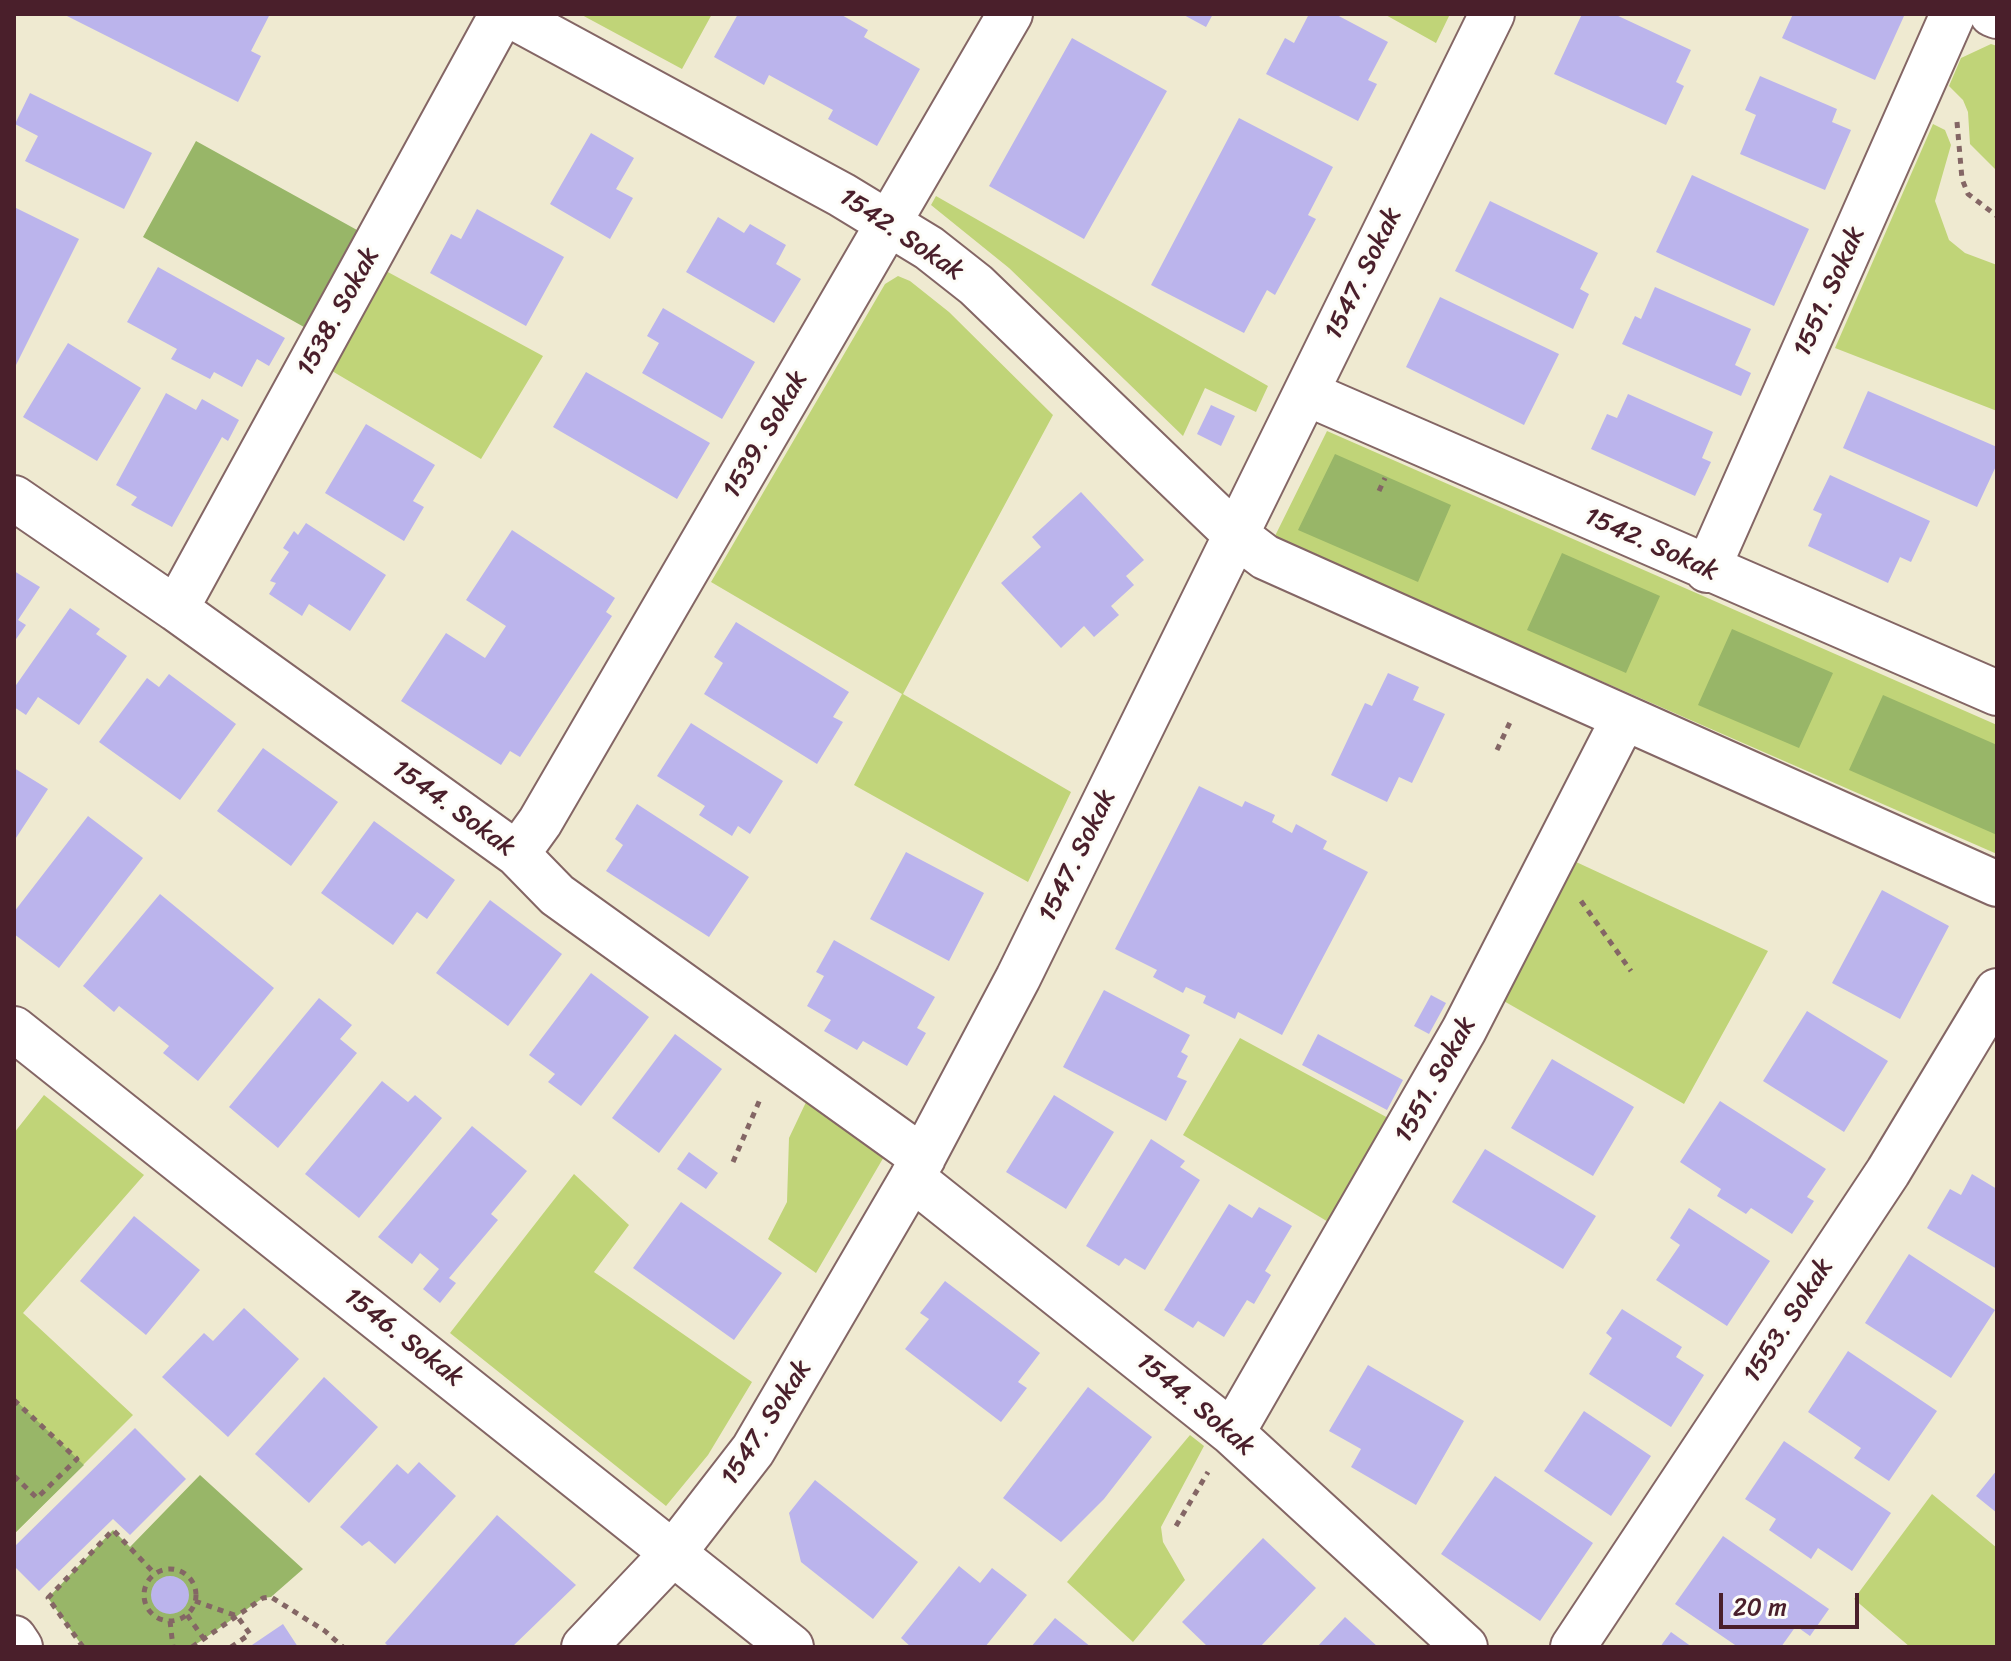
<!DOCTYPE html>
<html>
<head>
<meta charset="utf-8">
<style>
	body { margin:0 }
	#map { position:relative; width:2011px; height:1661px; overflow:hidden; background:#efead1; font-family:Sriracha,sans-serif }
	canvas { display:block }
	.frame { position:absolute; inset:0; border:16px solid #4a1f2b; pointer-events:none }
	.scale { position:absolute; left:1719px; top:1593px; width:140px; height:36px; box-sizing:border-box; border:4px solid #4a1f2b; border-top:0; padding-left:10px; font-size:24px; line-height:28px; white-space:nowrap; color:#4a1f2b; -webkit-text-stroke:6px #fdfcf7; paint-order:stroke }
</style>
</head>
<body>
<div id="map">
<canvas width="2011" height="1661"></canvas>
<div class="frame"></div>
<div class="scale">20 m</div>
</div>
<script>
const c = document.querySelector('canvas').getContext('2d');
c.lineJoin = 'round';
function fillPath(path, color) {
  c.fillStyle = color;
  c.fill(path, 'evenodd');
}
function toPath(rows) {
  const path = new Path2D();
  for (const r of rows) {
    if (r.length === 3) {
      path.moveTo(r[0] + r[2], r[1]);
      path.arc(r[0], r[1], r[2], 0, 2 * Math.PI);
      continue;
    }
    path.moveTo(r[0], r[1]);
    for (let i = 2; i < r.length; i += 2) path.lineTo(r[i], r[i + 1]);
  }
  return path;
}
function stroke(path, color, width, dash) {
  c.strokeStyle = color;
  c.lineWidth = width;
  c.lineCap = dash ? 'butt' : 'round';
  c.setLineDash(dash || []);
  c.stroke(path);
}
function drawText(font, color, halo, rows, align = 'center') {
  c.font = font + ' Sriracha,sans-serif';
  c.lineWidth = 6;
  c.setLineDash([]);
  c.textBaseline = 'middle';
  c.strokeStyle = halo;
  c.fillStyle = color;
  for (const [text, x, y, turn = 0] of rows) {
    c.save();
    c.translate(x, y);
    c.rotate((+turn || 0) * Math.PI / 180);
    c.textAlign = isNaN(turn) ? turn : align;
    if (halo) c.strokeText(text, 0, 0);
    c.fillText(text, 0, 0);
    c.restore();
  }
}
fillPath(toPath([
	[580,14,712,14,682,69],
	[1384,14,1450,14,1436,43],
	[1991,44,1997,46,1997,171,1970,144,1968,112,1963,100,1949,86,1961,58],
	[1933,124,1945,130,1951,145,1935,201,1949,240,1965,253,1997,265,1997,411,1835,348],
	[936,196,1268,386,1256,412,1205,388,1183,436,1009,268,931,205],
	[386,271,543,356,481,459,332,371],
	[898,276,910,281,949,312,1053,415,903,694,1071,792,1028,882,854,785,902,694,711,582,885,284],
	[1327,431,1997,725,1997,854,1274,538],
	[1574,861,1768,951,1684,1104,1502,1000],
	[1240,1038,1390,1119,1330,1223,1183,1135],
	[44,1095,144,1175,23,1313,133,1415,16,1532,14,1133],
	[807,1100,885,1155,816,1273,768,1239,787,1202,789,1138],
	[574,1174,629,1225,594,1272,752,1382,708,1455,666,1506,450,1333],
	[1190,1435,1204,1446,1161,1527,1163,1542,1185,1580,1133,1642,1067,1582],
	[1932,1494,1997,1548,1997,1647,1910,1647,1854,1599]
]), '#c0d478');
fillPath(toPath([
	[196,141,357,230,304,327,143,237],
	[1335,454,1451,505,1418,582,1298,530],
	[1562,553,1660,596,1626,673,1527,630],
	[1732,629,1833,673,1799,748,1698,705],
	[1883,695,1997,745,1997,835,1849,770],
	[14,1399,84,1465,16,1532,14,1530],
	[200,1475,303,1569,271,1597,263,1598,192,1647,83,1647,48,1598,113,1530,130,1547]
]), '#98b668');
fillPath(toPath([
	[63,14,270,14,251,51,261,56,238,102],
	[738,14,840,14,868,30,864,37,920,69,877,146,828,119,833,110,769,75,764,85,714,57],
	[1182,14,1213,14,1206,27],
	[1309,14,1335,14,1388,42,1368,80,1377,84,1358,121,1266,74,1285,38,1294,43],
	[1582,14,1614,14,1691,50,1676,82,1684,86,1666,125,1554,74],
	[1793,14,1899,14,1904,16,1875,80,1782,38],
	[1072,38,1167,91,1084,239,989,186],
	[1760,76,1837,109,1832,122,1851,130,1825,190,1740,154,1756,115,1745,110],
	[30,93,152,153,124,209,25,161,38,136,15,124],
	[1239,118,1333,167,1308,215,1316,219,1275,295,1267,290,1244,333,1151,285],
	[591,133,634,158,616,189,633,198,610,239,550,204],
	[1692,175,1809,229,1774,306,1656,252],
	[1490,201,1598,253,1580,289,1589,294,1573,329,1455,271],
	[14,207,79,239,14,369],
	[477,209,564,257,526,326,430,273,451,234,461,239],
	[718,217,744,233,750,224,786,245,776,264,801,279,774,323,686,272],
	[158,267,285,338,269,366,257,359,242,387,214,372,210,379,171,359,177,349,127,322],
	[1655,287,1751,329,1735,365,1751,373,1741,396,1622,344,1635,316,1641,319],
	[1440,297,1559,354,1524,425,1406,367],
	[663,308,755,362,722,419,642,373,659,343,647,336],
	[68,343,141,388,97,461,23,417],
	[586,372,710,443,677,499,553,427],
	[1868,391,1997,447,1997,464,1977,507,1843,448],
	[166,393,196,410,202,399,239,420,228,441,222,437,172,527,131,505,137,497,116,485],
	[1628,394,1713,432,1702,458,1711,462,1695,496,1591,449,1607,414,1617,418],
	[1211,405,1235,416,1221,446,1197,434],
	[366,424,435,465,413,501,424,507,404,541,325,493],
	[1830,475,1930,521,1911,562,1900,557,1888,583,1808,546,1822,514,1813,510],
	[1081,492,1144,560,1126,576,1134,585,1111,606,1119,615,1094,637,1084,626,1061,648,1001,583,1041,547,1032,537],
	[306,523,386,575,350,631,309,604,302,616,269,594,276,583,270,581,289,552,283,548,294,531,298,535],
	[512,530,615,598,606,612,612,616,520,757,510,751,501,765,401,701,446,633,485,658,506,626,466,600],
	[14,571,40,587,18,620,26,625,14,642],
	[70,608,100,629,96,634,127,656,79,725,38,697,26,715,14,707,14,688],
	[736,622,849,692,833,717,843,722,817,764,704,694,723,663,714,657],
	[1388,673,1419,687,1413,700,1445,714,1412,783,1399,777,1387,802,1331,775,1365,703,1372,706],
	[169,674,236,724,180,800,99,742,147,678,159,687],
	[691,723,783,781,750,834,738,826,732,836,699,815,705,806,657,776],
	[263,748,338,802,291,866,217,811],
	[14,768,48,789,14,841],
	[1199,786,1242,807,1245,801,1275,815,1272,822,1292,833,1296,824,1327,841,1323,849,1368,872,1282,1035,1238,1012,1235,1019,1203,1003,1206,996,1186,987,1183,993,1153,977,1157,970,1115,949],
	[637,804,749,877,709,937,606,871,623,845,615,839],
	[88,816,143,858,59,968,14,934,14,912],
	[374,821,455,880,427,919,417,912,393,945,321,893],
	[906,852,984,893,949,961,870,919],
	[1882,890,1949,926,1900,1019,1832,983],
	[160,894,274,988,198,1081,163,1053,169,1046,119,1006,114,1012,83,986],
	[490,900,562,954,508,1026,436,973],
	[834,940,935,997,917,1028,926,1033,907,1066,863,1041,857,1050,824,1031,831,1020,807,1006,824,976,816,972],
	[591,973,649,1017,581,1106,548,1082,555,1074,529,1055],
	[1104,990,1190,1035,1181,1052,1188,1056,1177,1077,1187,1081,1166,1121,1063,1067],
	[1431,995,1446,1003,1429,1034,1414,1026],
	[319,998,352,1025,340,1039,357,1053,278,1148,229,1107],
	[1807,1011,1888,1061,1844,1132,1763,1081],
	[675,1034,722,1069,659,1153,612,1118],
	[1318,1034,1403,1080,1387,1110,1302,1065],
	[1552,1059,1634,1107,1593,1176,1511,1128],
	[382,1081,408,1102,415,1095,442,1118,359,1218,305,1174],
	[1054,1095,1114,1132,1066,1209,1006,1172],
	[1720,1101,1826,1169,1807,1197,1814,1201,1792,1234,1751,1208,1746,1214,1717,1196,1721,1189,1680,1162],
	[472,1126,527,1171,491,1214,498,1220,449,1278,456,1283,440,1303,423,1289,439,1269,420,1253,412,1264,378,1237],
	[1151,1139,1185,1161,1180,1167,1200,1180,1145,1270,1125,1258,1119,1266,1086,1246],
	[1485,1149,1596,1216,1563,1269,1452,1202],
	[689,1152,718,1173,706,1189,677,1169],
	[1972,1174,1997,1189,1997,1269,1927,1228,1950,1189,1961,1195],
	[681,1202,782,1273,734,1340,633,1268],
	[1229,1204,1252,1218,1259,1207,1292,1226,1265,1271,1271,1275,1254,1304,1247,1300,1224,1337,1198,1321,1193,1328,1164,1310],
	[1689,1208,1770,1261,1727,1326,1656,1280,1680,1245,1670,1238],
	[134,1216,200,1270,146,1335,80,1281],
	[1909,1254,1995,1310,1951,1378,1865,1323],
	[945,1281,1040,1353,1018,1382,1027,1388,1001,1422,905,1349,929,1319,920,1313],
	[244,1308,299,1359,228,1437,162,1377,204,1333,213,1341],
	[1622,1309,1682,1347,1676,1357,1704,1375,1671,1427,1589,1374,1612,1338,1606,1333],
	[1848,1351,1937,1411,1889,1481,1854,1458,1861,1448,1808,1412],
	[1368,1365,1464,1421,1416,1505,1351,1467,1361,1449,1329,1431],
	[324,1377,378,1427,309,1503,255,1454],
	[1088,1387,1152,1437,1104,1499,1061,1542,1003,1498],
	[1584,1411,1651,1456,1611,1516,1544,1471],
	[135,1428,186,1479,130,1535,113,1519,39,1591,14,1566,14,1547],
	[1784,1441,1891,1513,1852,1571,1818,1548,1811,1559,1769,1530,1776,1519,1745,1499],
	[419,1462,456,1496,395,1564,369,1541,362,1546,340,1527,397,1464,408,1474],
	[1997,1470,1997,1513,1976,1496],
	[1495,1476,1593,1543,1540,1621,1441,1554],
	[815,1480,918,1562,873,1619,801,1562,789,1513],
	[497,1515,576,1585,512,1647,389,1647,385,1643],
	[1723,1536,1829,1609,1810,1636,1796,1626,1781,1647,1738,1647,1675,1604],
	[1263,1538,1316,1588,1260,1647,1208,1647,1182,1622],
	[959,1566,980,1583,992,1568,1027,1595,985,1647,911,1647,901,1638],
	[170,1595,19],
	[1345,1617,1378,1647,1317,1647],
	[1055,1618,1091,1647,1031,1647],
	[283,1624,298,1647,249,1647],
	[1671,1632,1692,1647,1660,1647]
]), '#bbb4ec');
const minor = toPath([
	[508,14,842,195,929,248,976,285,1236,535,1265,557,1997,884],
	[1992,14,1997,16],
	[1306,393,1997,693],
	[14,498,176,609,517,854,557,895,923,1158],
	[1707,570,1953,14],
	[176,609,502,14],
	[517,854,540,822,1010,14],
	[14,1029,791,1647],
	[912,1178,1232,1433,1465,1647],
	[1232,1433,1464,1030,1624,718],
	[14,1638,20,1647],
	[584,1647,674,1552,753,1450,912,1178,1018,978,1492,14],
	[1573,1647,1888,1172,1997,991]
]);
stroke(minor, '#846665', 48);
stroke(toPath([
	[1957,122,1962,179,1968,194,1997,216],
	[1379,491,1385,478],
	[1497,750,1512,718],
	[1581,901,1631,971],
	[733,1162,761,1097],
	[14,1400,77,1459,37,1498,14,1476],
	[1176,1526,1208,1472],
	[170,1595,26],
	[195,1601,237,1616,250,1634,231,1647],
	[187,1615,204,1639],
	[170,1621,173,1647],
	[83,1647,48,1598,113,1530,155,1574],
	[192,1647,263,1598,271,1597,325,1631,343,1647]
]), '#846665', 5, [6, 6]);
stroke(minor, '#fff', 44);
drawText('26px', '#4a1f2b', '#fdfcf7', [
	["1542. Sokak",901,235,34],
	["1547. Sokak",1364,274,-64],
	["1551. Sokak",1830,292,-66],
	["1538. Sokak",339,312,-61],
	["1539. Sokak",766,435,-60],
	["1542. Sokak",1651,545,24],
	["1544. Sokak",453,809,36],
	["1547. Sokak",1078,856,-64],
	["1551. Sokak",1436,1080,-61],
	["1553. Sokak",1789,1321,-57],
	["1546. Sokak",403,1338,38],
	["1544. Sokak",1195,1405,40],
	["1547. Sokak",767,1423,-57]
]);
</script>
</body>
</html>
